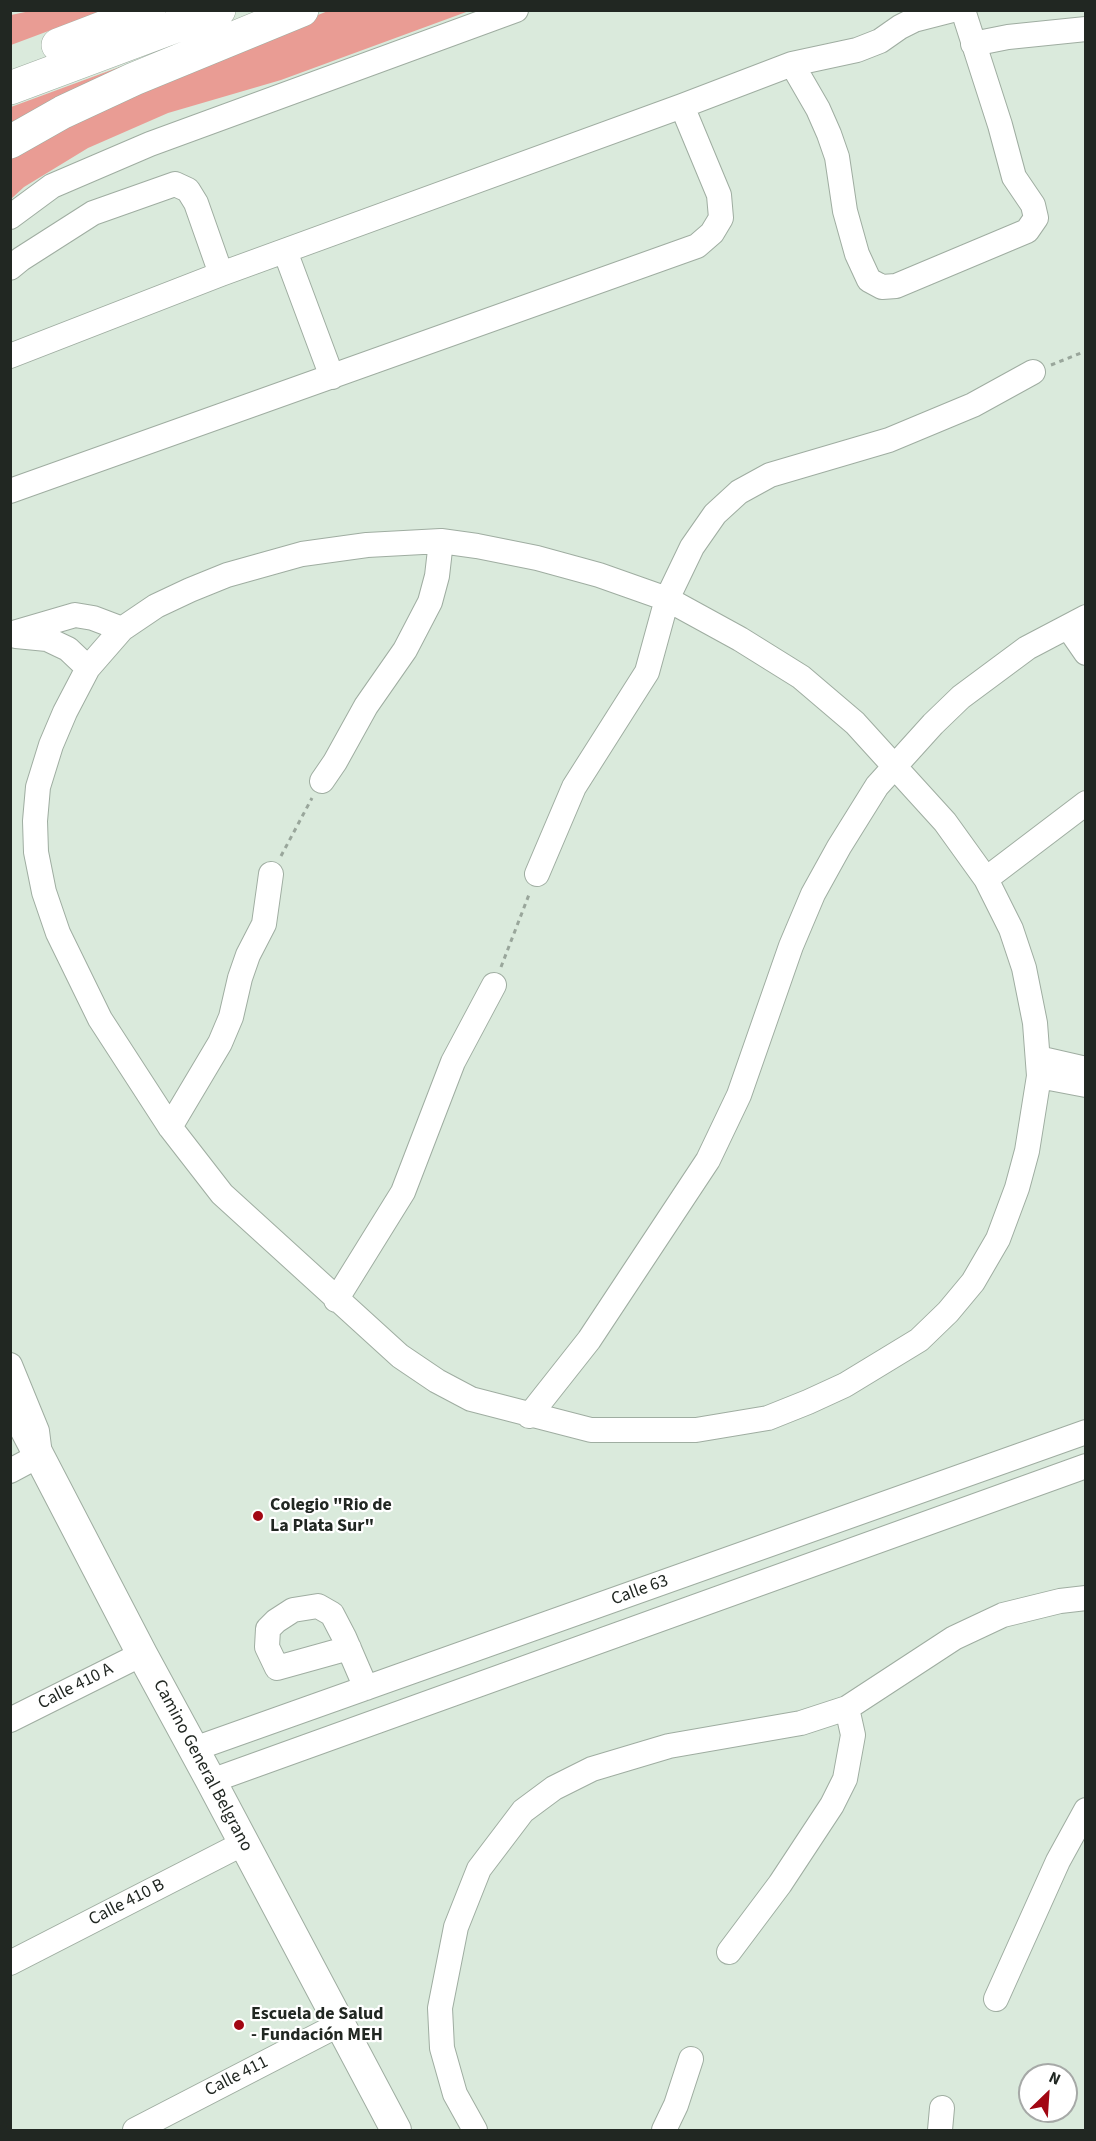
<!DOCTYPE html>
<html>
<head>
<meta charset="utf-8">
<style>
	body { margin:0 }
	#map { position:relative; width:1096px; height:2141px; overflow:hidden; background:#daeadc; font-family:"Source Sans 3",sans-serif }
	canvas { display:block }
	.frame { position:absolute; inset:0; border:12px solid #212722; pointer-events:none }
	.north { position:absolute; left:1018px; top:2063px; width:60px; height:60px; box-sizing:border-box; background:#fff; border:2px solid #a6a9a7; border-radius:50%; rotate:25deg; font-size:16px; font-weight:700; line-height:24px; text-align:center; color:#212722 }
	.north::after { content:''; display:block; margin:auto; width:21px; height:27px; background:#a20713; clip-path:polygon(50% 0,100% 100%,50% 72%,0 100%) }
</style>
</head>
<body>
<div id="map">
<canvas width="1096" height="2141"></canvas>
<div class="frame"></div>
<div class="north">N</div>
</div>
<script>
const c = document.querySelector('canvas').getContext('2d');
c.lineJoin = 'round';
function fillPath(path, color) {
  c.fillStyle = color;
  c.fill(path, 'evenodd');
}
function toPath(rows) {
  const path = new Path2D();
  for (const r of rows) {
    path.moveTo(r[0], r[1]);
    for (let i = 2; i < r.length; i += 2) path.lineTo(r[i], r[i + 1]);
  }
  return path;
}
function stroke(path, color, width, dash) {
  c.strokeStyle = color;
  c.lineWidth = width;
  c.lineCap = dash ? 'butt' : 'round';
  c.setLineDash(dash || []);
  c.stroke(path);
}
function drawText(font, color, halo, rows, align = 'center') {
  c.font = font + ' "Source Sans 3",sans-serif';
  c.lineWidth = 4.5;
  c.setLineDash([]);
  c.textBaseline = 'middle';
  c.strokeStyle = halo;
  c.fillStyle = color;
  for (const [text, x, y, turn = 0] of rows) {
    c.save();
    c.translate(x, y);
    c.rotate((+turn || 0) * Math.PI / 180);
    c.textAlign = isNaN(turn) ? turn : align;
    if (halo) c.strokeText(text, 0, 0);
    c.fillText(text, 0, 0);
    c.restore();
  }
}
fillPath(toPath([
	[35,10,102,10,102,11,11,45,11,15],
	[328,11,469,11,281,80,168,113,88,148,24,187,11,199,11,153,148,82],
	[239,23,11,132,11,107]
]), '#e99c94');
const minor = toPath([
	[973,44,1008,37,1086,29],
	[792,64,818,109,829,134,837,157,845,211,857,254,869,280,882,287,896,286,1027,231,1036,218,1033,205,1014,177,1000,125,963,10],
	[10,217,52,186,150,144,516,10],
	[285,251,332,377],
	[10,268,21,259,93,213,175,184,188,190,196,203,221,274],
	[10,356,221,274,682,106,792,64,857,50,880,41,900,27,914,20,953,10],
	[10,491,697,246,712,233,721,218,719,195,682,106],
	[441,541,477,546,537,558,599,575,667,599,740,639,801,677,855,723,945,822,986,879,1011,929,1024,968,1035,1023,1039,1076,1027,1151,1017,1188,998,1239,973,1282,948,1312,919,1340,845,1385,808,1402,768,1418,696,1430,591,1430,471,1399,437,1381,400,1356,222,1194,170,1127,100,1019,58,933,44,892,36,852,35,821,38,787,51,745,65,712,88,668,122,629,156,606,190,590,227,575,302,554,367,545,441,541],
	[1068,627,1086,653],
	[10,634,75,615,93,618,122,629],
	[16,636,47,639,68,649,88,668],
	[322,781,335,762,366,706,405,650,430,602,437,576,441,541],
	[537,874,574,787,647,672,667,599,692,547,715,514,739,492,770,475,889,440,973,405,1033,372],
	[986,879,1086,803],
	[1038,1058,1086,1069],
	[1039,1076,1086,1085],
	[170,1127,220,1043,231,1017,240,978,248,955,264,924,271,874],
	[336,1300,403,1192,453,1062,494,985],
	[10,1365,37,1431,40,1455,10,1471],
	[529,1416,589,1340,708,1160,739,1095,791,946,813,894,839,847,877,786,933,724,961,697,1027,648,1086,617],
	[349,1648,277,1668,267,1647,268,1629,276,1621,293,1610,318,1606,332,1614,344,1637,366,1688],
	[10,1720,142,1654],
	[194,1749,1086,1432],
	[211,1781,1086,1466],
	[729,1952,780,1884,832,1805,845,1779,853,1735,847,1708],
	[10,1963,244,1843],
	[996,1999,1058,1861,1086,1810],
	[135,2130,340,2024],
	[475,2130,455,2094,442,2048,440,2008,456,1927,479,1869,523,1811,554,1788,592,1769,669,1746,801,1723,847,1708,954,1638,1003,1615,1060,1601,1086,1598],
	[664,2130,676,2105,691,2059],
	[940,2130,942,2108]
]);
const major = toPath([
	[10,1400,142,1654,211,1781,396,2130]
]);
const highway = toPath([
	[58,45,149,10],
	[10,88,219,10],
	[10,142,63,112,134,79,302,10]
]);
stroke(minor, '#9fada1', 26);
stroke(major, '#9fada1', 32);
stroke(highway, '#9fada1', 34);
stroke(toPath([
	[1051,365,1086,351],
	[281,856,312,798],
	[501,967,530,892]
]), '#99a69b', 3, [4.5, 4.5]);
stroke(minor, '#fff', 24);
stroke(major, '#fff', 30);
stroke(highway, '#fff', 33);
for (const [x, y, r, color] of [
	[258,1516,6,"#a20713"],
	[239,2025,6,"#a20713"]
]) {
  const dot = new Path2D();
  dot.arc(x, y, r, 0, 2 * Math.PI);
  c.fillStyle = color;
  c.fill(dot);
  stroke(dot, '#fff', 2);
}
drawText('bold 18px', '#212722', '#fff', [
	["Colegio \"Rio de",270,1506],
	["La Plata Sur\"",270,1527],
	["Escuela de Salud",251,2015],
	["- Fundación MEH",251,2036]
], 'left');
drawText('18px', '#212722', '#fff', [
	["Calle 63",640,1591,-20],
	["Calle 410 A",76,1687,-27],
	["Camino General Belgrano",202,1766,62],
	["Calle 410 B",127,1903,-27],
	["Calle 411",237,2077,-27]
]);
</script>
</body>
</html>
